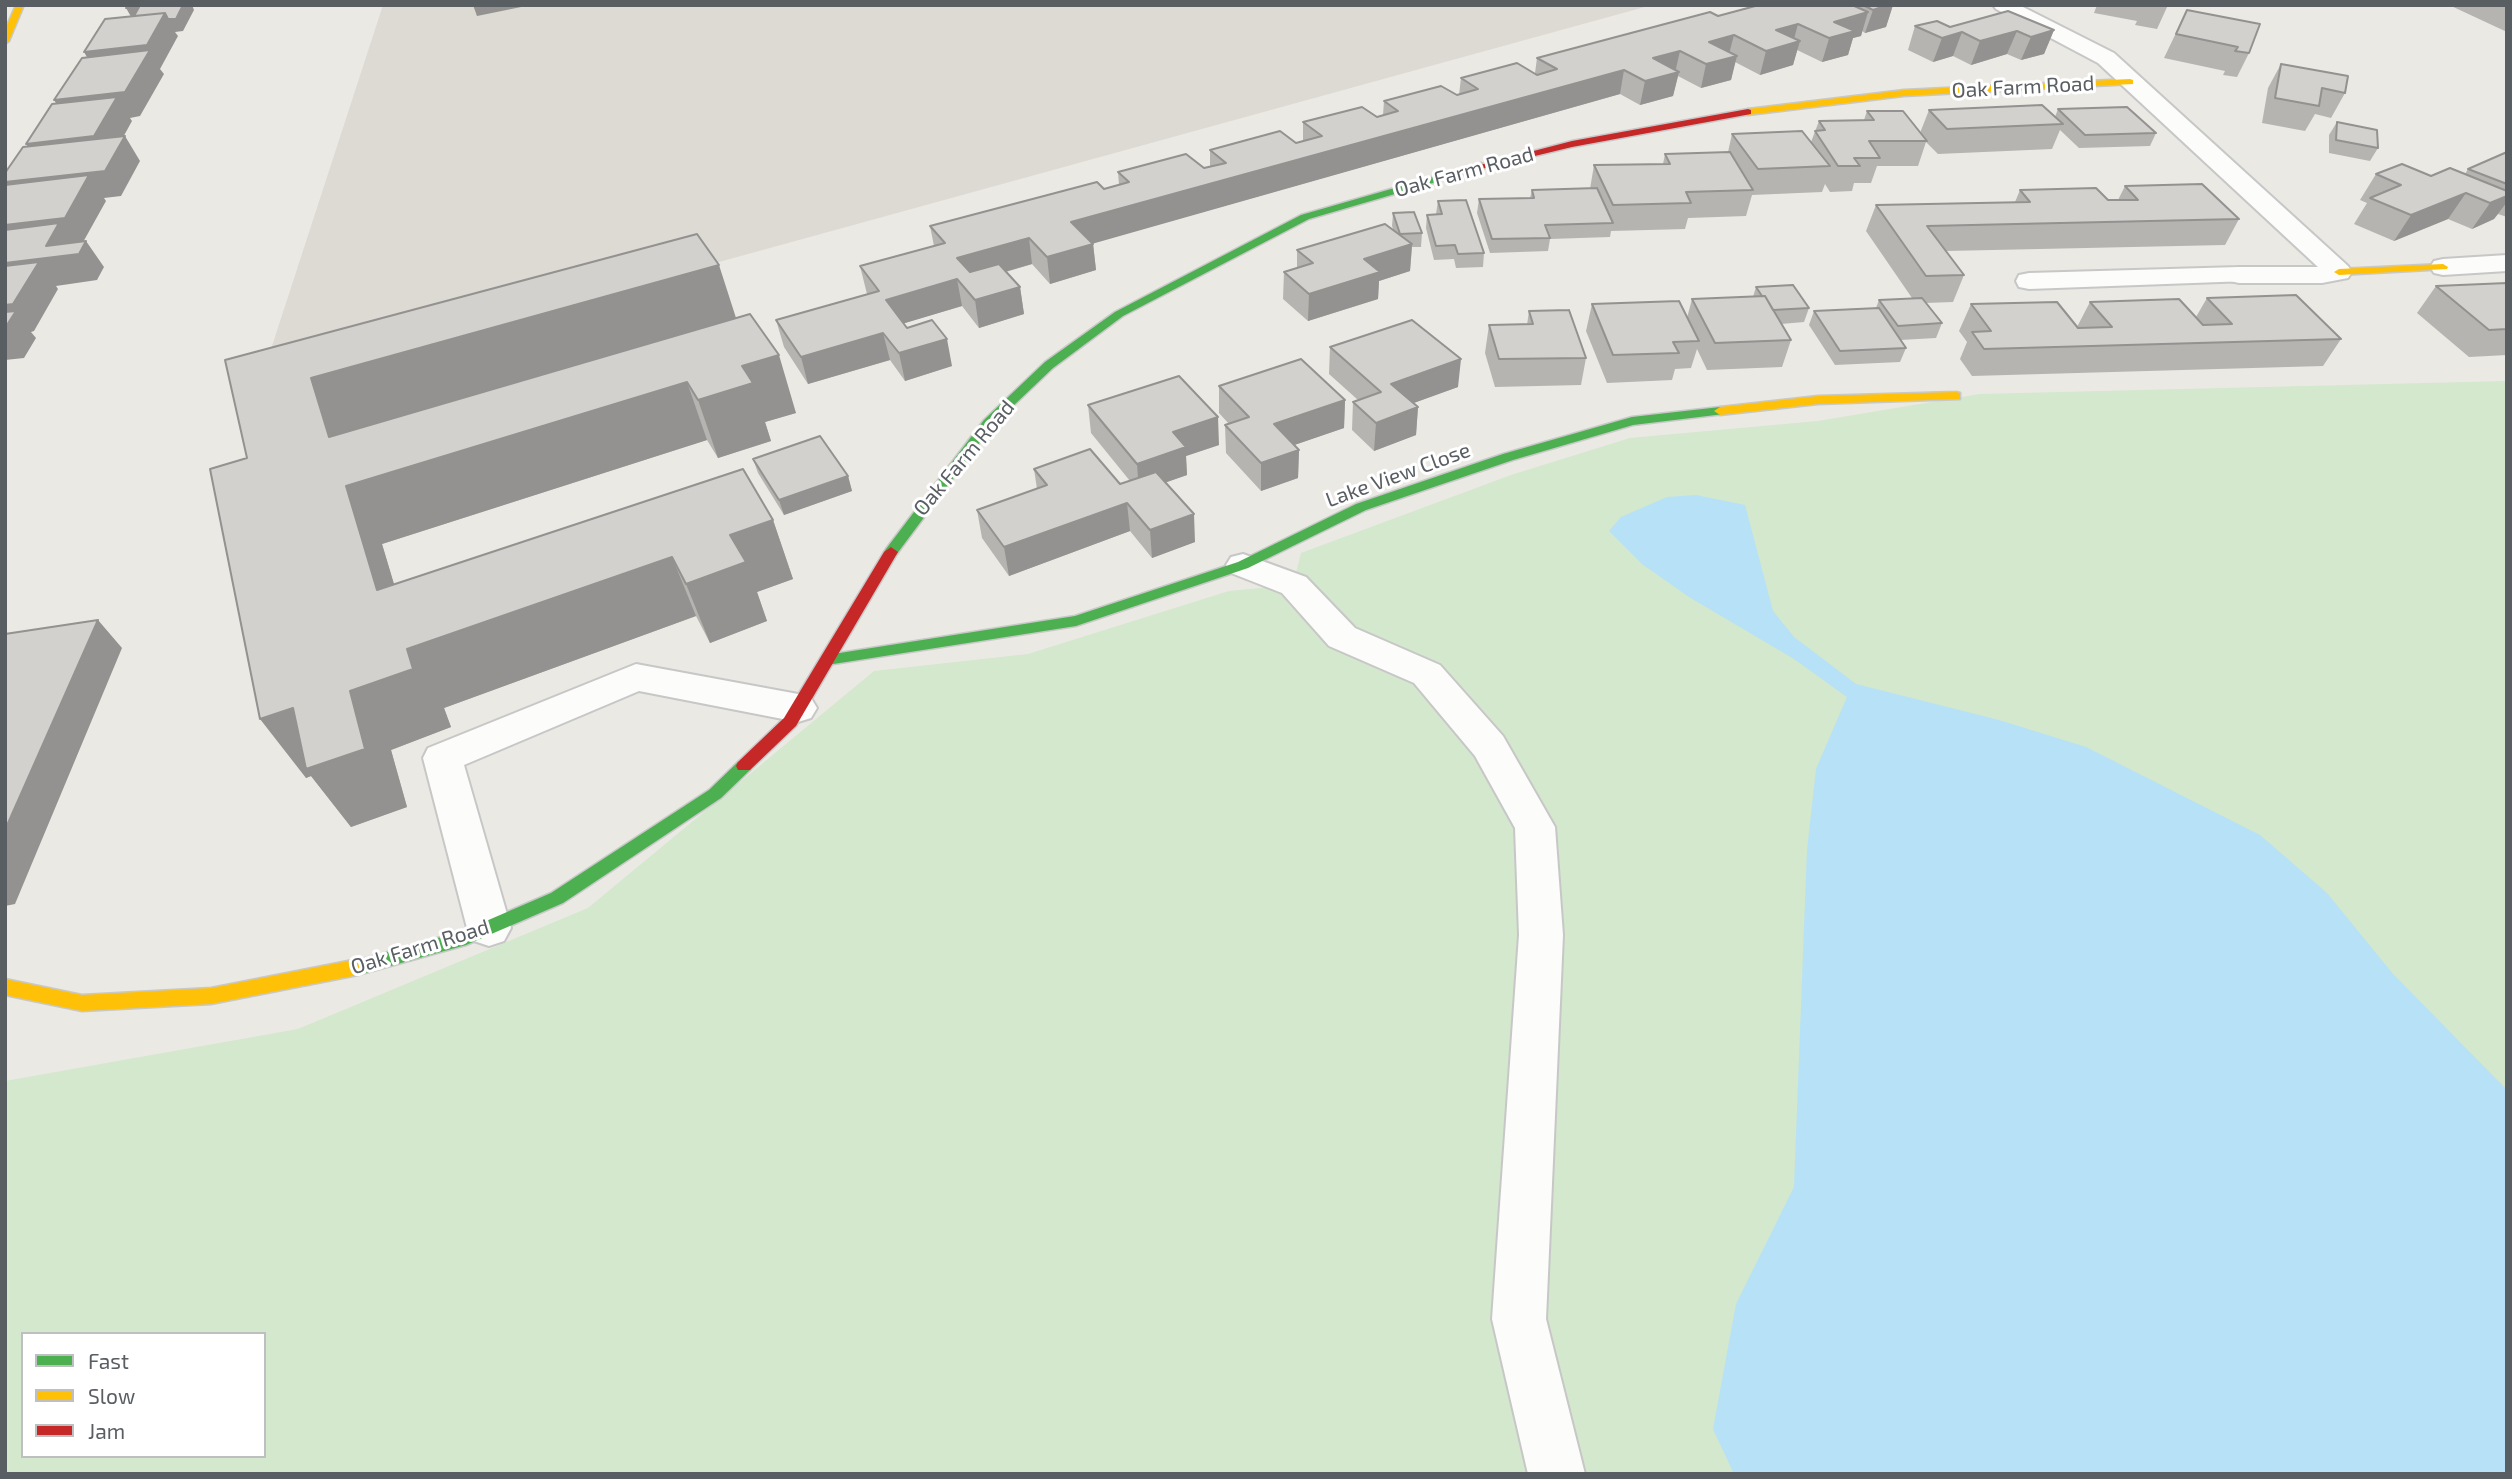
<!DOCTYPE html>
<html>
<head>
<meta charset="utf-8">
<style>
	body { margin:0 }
	#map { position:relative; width:2512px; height:1479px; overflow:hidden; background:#ebe9e4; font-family:"Exo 2",sans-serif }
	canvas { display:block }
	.frame { position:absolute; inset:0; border:7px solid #595e63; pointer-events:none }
	.legend { position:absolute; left:21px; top:1332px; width:245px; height:126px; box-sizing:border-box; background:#fff; border:2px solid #bdbfc1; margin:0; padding:9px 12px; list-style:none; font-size:21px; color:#595e63 }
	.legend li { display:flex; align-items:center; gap:14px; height:35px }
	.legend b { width:35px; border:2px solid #bdbfc1 }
</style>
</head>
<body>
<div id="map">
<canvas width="2512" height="1479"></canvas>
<div class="frame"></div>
<ul class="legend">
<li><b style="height:9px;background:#4caf50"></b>Fast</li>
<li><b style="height:9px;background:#ffc107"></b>Slow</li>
<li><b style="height:9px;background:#c62828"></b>Jam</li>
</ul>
</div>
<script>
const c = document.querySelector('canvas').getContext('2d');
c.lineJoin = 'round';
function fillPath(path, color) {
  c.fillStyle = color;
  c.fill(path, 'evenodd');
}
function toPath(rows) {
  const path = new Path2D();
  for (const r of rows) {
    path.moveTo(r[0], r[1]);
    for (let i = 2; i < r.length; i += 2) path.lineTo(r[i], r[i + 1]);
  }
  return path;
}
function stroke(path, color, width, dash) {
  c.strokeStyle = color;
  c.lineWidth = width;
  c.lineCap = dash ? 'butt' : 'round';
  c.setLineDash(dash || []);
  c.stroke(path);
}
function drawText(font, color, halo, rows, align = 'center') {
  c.font = font + ' "Exo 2",sans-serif';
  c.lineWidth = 6;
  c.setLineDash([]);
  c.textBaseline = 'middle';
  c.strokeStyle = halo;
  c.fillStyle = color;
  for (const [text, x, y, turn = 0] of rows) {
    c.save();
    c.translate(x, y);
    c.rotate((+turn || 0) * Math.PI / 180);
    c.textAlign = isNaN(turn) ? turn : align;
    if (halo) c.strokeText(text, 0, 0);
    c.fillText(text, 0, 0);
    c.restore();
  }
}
fillPath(toPath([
	[383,5,1652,5,258,389]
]), '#ddd9d3');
fillPath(toPath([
	[2507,381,2507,1474,1562,1474,1528,1328,1560,1474,5,1474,5,1081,298,1029,588,908,874,671,1028,654,1229,591,1293,585,1301,553,1511,475,1630,438,1818,421,1980,394],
	[23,1334,264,1334,264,1456,23,1456]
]), '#d3e8cd');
fillPath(toPath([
	[1696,495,1745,505,1773,611,1794,637,1856,684,1999,720,2086,747,2260,835,2327,893,2393,974,2507,1090,2507,1474,1734,1474,1713,1429,1736,1304,1794,1187,1807,850,1816,769,1847,697,1794,659,1689,597,1642,564,1609,531,1621,517,1667,497]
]), '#b6e1f7');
const lane = toPath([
	[2507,255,2507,271,2443,275,2434,273,2430,267,2434,261,2443,259,2507,255],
	[2239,267,2248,269,2252,275,2248,281,2029,289,2019,287,2016,281,2019,275,2029,273,2239,267],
	[1243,554,1306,577,1355,628,1440,665,1503,736,1555,827,1563,935,1546,1319,1585,1474,1528,1474,1492,1319,1519,935,1515,828,1475,756,1414,683,1329,646,1282,593,1231,573,1226,565,1231,557,1243,554],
	[636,664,798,694,811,698,817,708,811,718,798,722,639,691,464,765,511,928,504,941,489,946,474,941,467,928,423,758,428,748,636,664]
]);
const street = toPath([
	[1993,5,2019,5,2114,53,2348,266,2352,272,2348,278,2322,283,2239,283,2230,281,2226,275,2230,269,2239,267,2318,267,2098,63,1996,9,1993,5]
]);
const fast = toPath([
	[1481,163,1486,166,1484,168,1309,219,1123,316,1053,368,992,426,896,555,886,555,884,552,886,549,984,420,1045,362,1115,312,1301,215,1481,163],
	[1720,407,1724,408,1724,414,1633,425,1513,460,1366,510,1248,568,1076,626,827,665,820,660,827,655,1075,616,1238,562,1356,504,1503,454,1632,417,1720,407],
	[744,760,750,762,752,766,750,770,721,798,563,903,466,945,358,975,352,972,349,967,352,962,463,931,551,893,709,790,738,762,744,760]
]);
const slow = toPath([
	[16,5,24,5,9,41,5,44,5,30,16,5],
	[2130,79,2133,80,2133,84,1904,96,1748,115,1743,112,1748,109,1904,90,2130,79],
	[2443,264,2448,267,2447,269,2339,275,2334,272,2339,269,2443,264],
	[1956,392,1960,393,1960,399,1818,404,1720,415,1714,411,1720,407,1818,396,1956,392],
	[358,959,364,962,367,967,364,972,358,975,211,1004,82,1011,5,995,5,979,82,995,211,988,358,959]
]);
const jam = toPath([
	[1748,109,1751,110,1751,114,1572,147,1481,169,1476,166,1572,141,1748,109],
	[891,547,898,552,796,726,750,770,738,770,736,766,738,762,784,718,884,552,891,547]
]);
stroke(lane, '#c7c7c7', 4);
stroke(street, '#c7c7c7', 4);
stroke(fast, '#c8c8c8', 3);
stroke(slow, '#c8c8c8', 3);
stroke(jam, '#c8c8c8', 3);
fillPath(lane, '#fcfcfb');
fillPath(street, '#fcfcfb');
fillPath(fast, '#4caf50');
fillPath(slow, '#ffc107');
fillPath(jam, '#c62828');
fillPath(toPath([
	[1781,5,1893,5,1886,27,1865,33,1862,31,1861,36,1853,38,1848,55,1822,62,1797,50,1793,65,1760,75,1735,62,1731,80,1701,88,1678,76,1673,96,1640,105,1620,94,1093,243,1096,270,1050,284,1032,264,1006,272,1020,287,1024,314,979,328,962,306,904,323,907,328,952,366,905,381,890,360,808,384,784,347,776,320,867,294,860,266,934,246,930,226,1119,185,1118,172,1204,168,1210,167,1210,150,1296,143,1303,141,1303,122,1377,117,1383,115,1384,101,1459,95,1461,78,1535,73,1537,58,1718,16],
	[2097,5,2168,5,2157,29,2135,25,2137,21,2094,13],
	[2449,5,2507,5,2507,32],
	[2187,10,2249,53,2237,77,2223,75,2225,71,2164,58],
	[1915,26,1950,27,2054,30,2044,54,2021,60,2007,54,1971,65,1953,56,1933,62,1908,50],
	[2281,64,2345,93,2331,118,2315,114,2305,131,2262,123,2268,88],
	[2058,109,2156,133,2150,146,2079,148,2060,130,2052,149,1938,154,1926,142,1918,166,1877,166,1871,183,1854,183,1852,191,1830,192,1825,184,1822,192,1752,195,1746,216,1688,218,1685,229,1611,231,1610,237,1550,239,1548,251,1490,253,1477,213,1479,199,1530,198,1532,190,1590,189,1594,165,1663,164,1665,154,1728,152,1732,134,1811,142,1819,121,1864,120,1867,111,1920,133,1929,110,2055,117],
	[2337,122,2378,148,2370,161,2329,153,2329,135],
	[2507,152,2507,217,2498,214,2494,219,2472,229,2448,219,2394,241,2354,224,2367,203,2360,200,2376,174,2431,176,2465,174,2468,169],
	[2125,186,2239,219,2225,245,1946,251,1964,275,1953,302,1925,303,1942,323,1936,338,1900,340,1906,348,1900,362,1835,365,1809,325,1814,311,1876,308,1879,300,1912,298,1866,231,1876,205,2015,202,2020,190,2108,200,2118,200],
	[1438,201,1484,253,1483,267,1456,268,1454,259,1434,260,1426,228,1427,215,1436,214],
	[1393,213,1422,233,1421,247,1412,247,1410,271,1379,281,1378,299,1308,321,1283,299,1284,272,1297,268,1297,250,1393,229,1392,226],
	[2507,283,2507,355,2469,357,2417,313,2436,286],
	[1756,287,1809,308,1804,322,1781,324,1791,340,1782,367,1707,370,1697,349,1691,368,1675,369,1672,380,1607,383,1586,331,1592,304,1687,318,1692,299,1753,297],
	[2207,298,2341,339,2323,366,1972,376,1960,359,1967,342,1959,331,1971,304,2077,327,2090,302,2196,317],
	[1529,311,1586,358,1581,385,1495,387,1485,353,1489,325,1527,325],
	[736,318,796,413,765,422,771,441,718,458,707,440,382,544,394,585,773,520,793,579,757,592,767,621,710,643,696,616,444,708,451,727,391,750,407,807,351,827,311,776,306,778,210,469],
	[1330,347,1458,387,1413,403,1418,407,1416,435,1374,451,1352,430,1353,402,1358,400,1329,374],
	[1219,386,1345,400,1344,428,1294,445,1299,450,1298,478,1261,491,1226,453,1225,425,1229,424,1219,413],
	[1088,405,1219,445,1186,456,1187,475,1166,482,1195,542,1152,558,1130,531,1009,576,982,538,977,510,1037,489,1034,469,1120,484,1130,481,1091,433],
	[753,459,848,476,852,491,784,515,758,473]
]), '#b5b4b1');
fillPath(toPath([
	[183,5,192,5,194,10,183,31,175,32,178,36,160,69,164,74,140,116,130,118,132,121,110,161,43,169,26,144,70,125,54,100,98,76,84,52,165,13],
	[473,5,531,5,477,16],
	[1888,5,1893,5,1886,27,1865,33,1873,10],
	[139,7,133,20,126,8],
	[1868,12,1861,36,1853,38,1848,55,1822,62,1834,22],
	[1798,24,1793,43,1800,41,1793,65,1760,75,1766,51,1776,30],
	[2054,30,2044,54,2021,60,2031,37],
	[2017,31,2007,54,1971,65,1980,41],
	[1962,32,1953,56,1933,62,1942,38],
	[1734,35,1728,58,1737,56,1731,80,1701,88,1706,64,1709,42],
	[1680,51,1675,73,1679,72,1673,96,1640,105,1645,81,1653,58],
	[1624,70,1620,94,1074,249,1071,222],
	[125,136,140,161,121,196,104,198,106,201,82,244,86,241,104,267,97,280,56,286,58,289,34,331,31,332,36,338,24,358,5,360,5,182],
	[2466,193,2448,219,2394,241,2411,215],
	[2507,196,2507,202,2494,219,2472,229,2490,203],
	[1029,238,1032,264,962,284,957,258],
	[1093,244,1096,270,1050,284,1047,257],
	[1412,244,1410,271,1379,281,1378,299,1308,321,1309,294,1364,259],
	[719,265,737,321,687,382,707,440,382,544,413,647,672,557,696,616,444,708,451,727,391,750,407,807,351,827,311,776,306,778,260,719,350,691,377,590,346,486,329,437,311,378],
	[957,279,962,306,892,327,886,300],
	[1020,287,1024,314,979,328,975,300],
	[883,333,890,360,808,384,801,357],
	[947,339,952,366,905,381,899,353],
	[779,355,796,413,765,422,771,441,718,458,698,400,742,366],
	[1461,359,1458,387,1389,412,1391,384],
	[1345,400,1344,428,1274,452,1274,424],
	[1418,407,1416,435,1374,451,1376,423],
	[1218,417,1219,445,1186,456,1187,475,1139,492,1137,464,1173,432],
	[1299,450,1298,478,1261,491,1261,463],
	[848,476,852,491,784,515,779,500],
	[1127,503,1130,531,1009,576,1004,547],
	[1194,514,1195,542,1152,558,1150,530],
	[773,520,793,579,757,592,767,621,710,643,686,584,730,535],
	[98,620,122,648,15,904,5,906,5,830]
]), '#939290');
const building = toPath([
	[128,5,183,5,176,19,168,19,165,13,134,16,139,7,126,8,128,5],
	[1759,5,1852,5,1868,12,1834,22,1855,31,1829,38,1798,24,1776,30,1800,41,1766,51,1734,35,1709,42,1737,56,1706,64,1680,51,1653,58,1679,72,1645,81,1624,70,1071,222,1093,244,1047,257,1029,238,957,258,970,272,999,264,1020,287,975,300,957,279,886,300,907,328,932,320,947,339,899,353,883,333,801,357,776,320,879,291,860,266,945,243,930,226,1097,182,1104,189,1129,182,1118,172,1186,154,1204,168,1226,163,1210,150,1280,131,1296,143,1322,136,1303,122,1362,107,1377,117,1398,111,1384,101,1441,86,1457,95,1478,89,1461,78,1517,63,1537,75,1557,69,1537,58,1710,12,1718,16,1759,5],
	[1863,5,1888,5,1873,10,1863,5],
	[2187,10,2260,24,2249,53,2235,51,2238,47,2176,34,2187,10],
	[2008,11,2054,30,2031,37,2017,31,1980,41,1962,32,1942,38,1915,26,1937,21,1950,27,2008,11],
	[165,13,147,45,84,52,105,19,165,13],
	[150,50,125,92,54,100,82,58,150,50],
	[2281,64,2348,76,2345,93,2322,88,2319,106,2275,98,2281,64],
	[117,97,94,136,26,144,52,104,117,97],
	[2042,105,2063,124,1947,129,1929,110,2042,105],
	[2127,107,2156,133,2085,135,2058,109,2127,107],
	[1867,111,1903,111,1927,141,1869,141,1880,158,1854,158,1860,166,1838,166,1815,131,1825,130,1819,121,1874,120,1867,111],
	[2337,122,2377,130,2378,148,2336,140,2337,122],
	[1802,131,1830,166,1758,169,1732,134,1802,131],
	[125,136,105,171,5,182,5,173,23,147,125,136],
	[1730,152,1753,190,1686,192,1691,203,1613,205,1594,165,1670,164,1665,154,1730,152],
	[2507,152,2507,184,2468,169,2507,152],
	[2402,164,2431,176,2450,168,2507,191,2507,196,2490,203,2466,193,2411,215,2370,198,2401,185,2376,174,2402,164],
	[89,175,65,218,5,225,5,185,89,175],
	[2202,184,2239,219,1927,226,1964,275,1926,276,1876,205,2030,202,2020,190,2096,188,2108,200,2138,200,2125,186,2202,184],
	[1597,188,1613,223,1545,225,1550,238,1492,239,1479,199,1534,198,1532,190,1597,188],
	[1466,200,1484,253,1458,254,1455,245,1436,246,1427,215,1442,214,1438,201,1466,200],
	[1414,212,1422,233,1400,234,1393,213,1414,212],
	[59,223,46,246,86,241,79,254,5,263,5,230,59,223],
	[1385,224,1412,244,1364,259,1380,272,1309,294,1284,272,1313,263,1297,250,1385,224],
	[697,234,719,265,311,378,329,437,750,314,779,355,742,366,753,383,698,400,687,382,346,486,377,590,743,469,773,520,730,535,746,562,686,584,672,557,407,649,413,669,350,691,365,749,306,769,293,708,260,719,210,469,247,458,225,360,697,234],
	[39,262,13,304,5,305,5,266,39,262],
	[2507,283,2507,329,2489,330,2436,286,2507,283],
	[1793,285,1809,308,1773,310,1765,296,1762,296,1756,287,1793,285],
	[2296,295,2341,339,1984,349,1972,332,1991,331,1971,304,2057,302,2078,328,2112,327,2090,302,2179,299,2203,325,2232,324,2207,298,2296,295],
	[1765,296,1791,340,1715,343,1692,299,1765,296],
	[1922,298,1942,323,1898,326,1879,300,1922,298],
	[1679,301,1699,341,1673,342,1679,353,1613,355,1592,304,1679,301],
	[1879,308,1906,348,1840,351,1814,311,1879,308],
	[1569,310,1586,358,1499,359,1489,325,1533,324,1529,311,1569,310],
	[16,311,5,328,5,312,16,311],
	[1412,320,1461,359,1391,384,1418,407,1376,423,1353,402,1381,392,1330,347,1412,320],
	[1301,359,1345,400,1274,424,1299,450,1261,463,1225,425,1249,417,1219,386,1301,359],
	[1179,376,1218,417,1173,432,1186,447,1137,464,1088,405,1179,376],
	[820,436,848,476,779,500,753,459,820,436],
	[1090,449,1120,484,1156,472,1194,514,1150,530,1127,503,1004,547,977,510,1047,485,1034,469,1090,449],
	[98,620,5,830,5,634,98,620]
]);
fillPath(building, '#d2d1ce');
stroke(building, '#939290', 2);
drawText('21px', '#595e63', '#fff', [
	["Oak Farm Road",2023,87,-3],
	["Oak Farm Road",1464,172,-15],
	["Oak Farm Road",964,458,-50],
	["Lake View Close",1398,475,-20],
	["Oak Farm Road",420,947,-17]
]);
</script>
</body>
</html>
